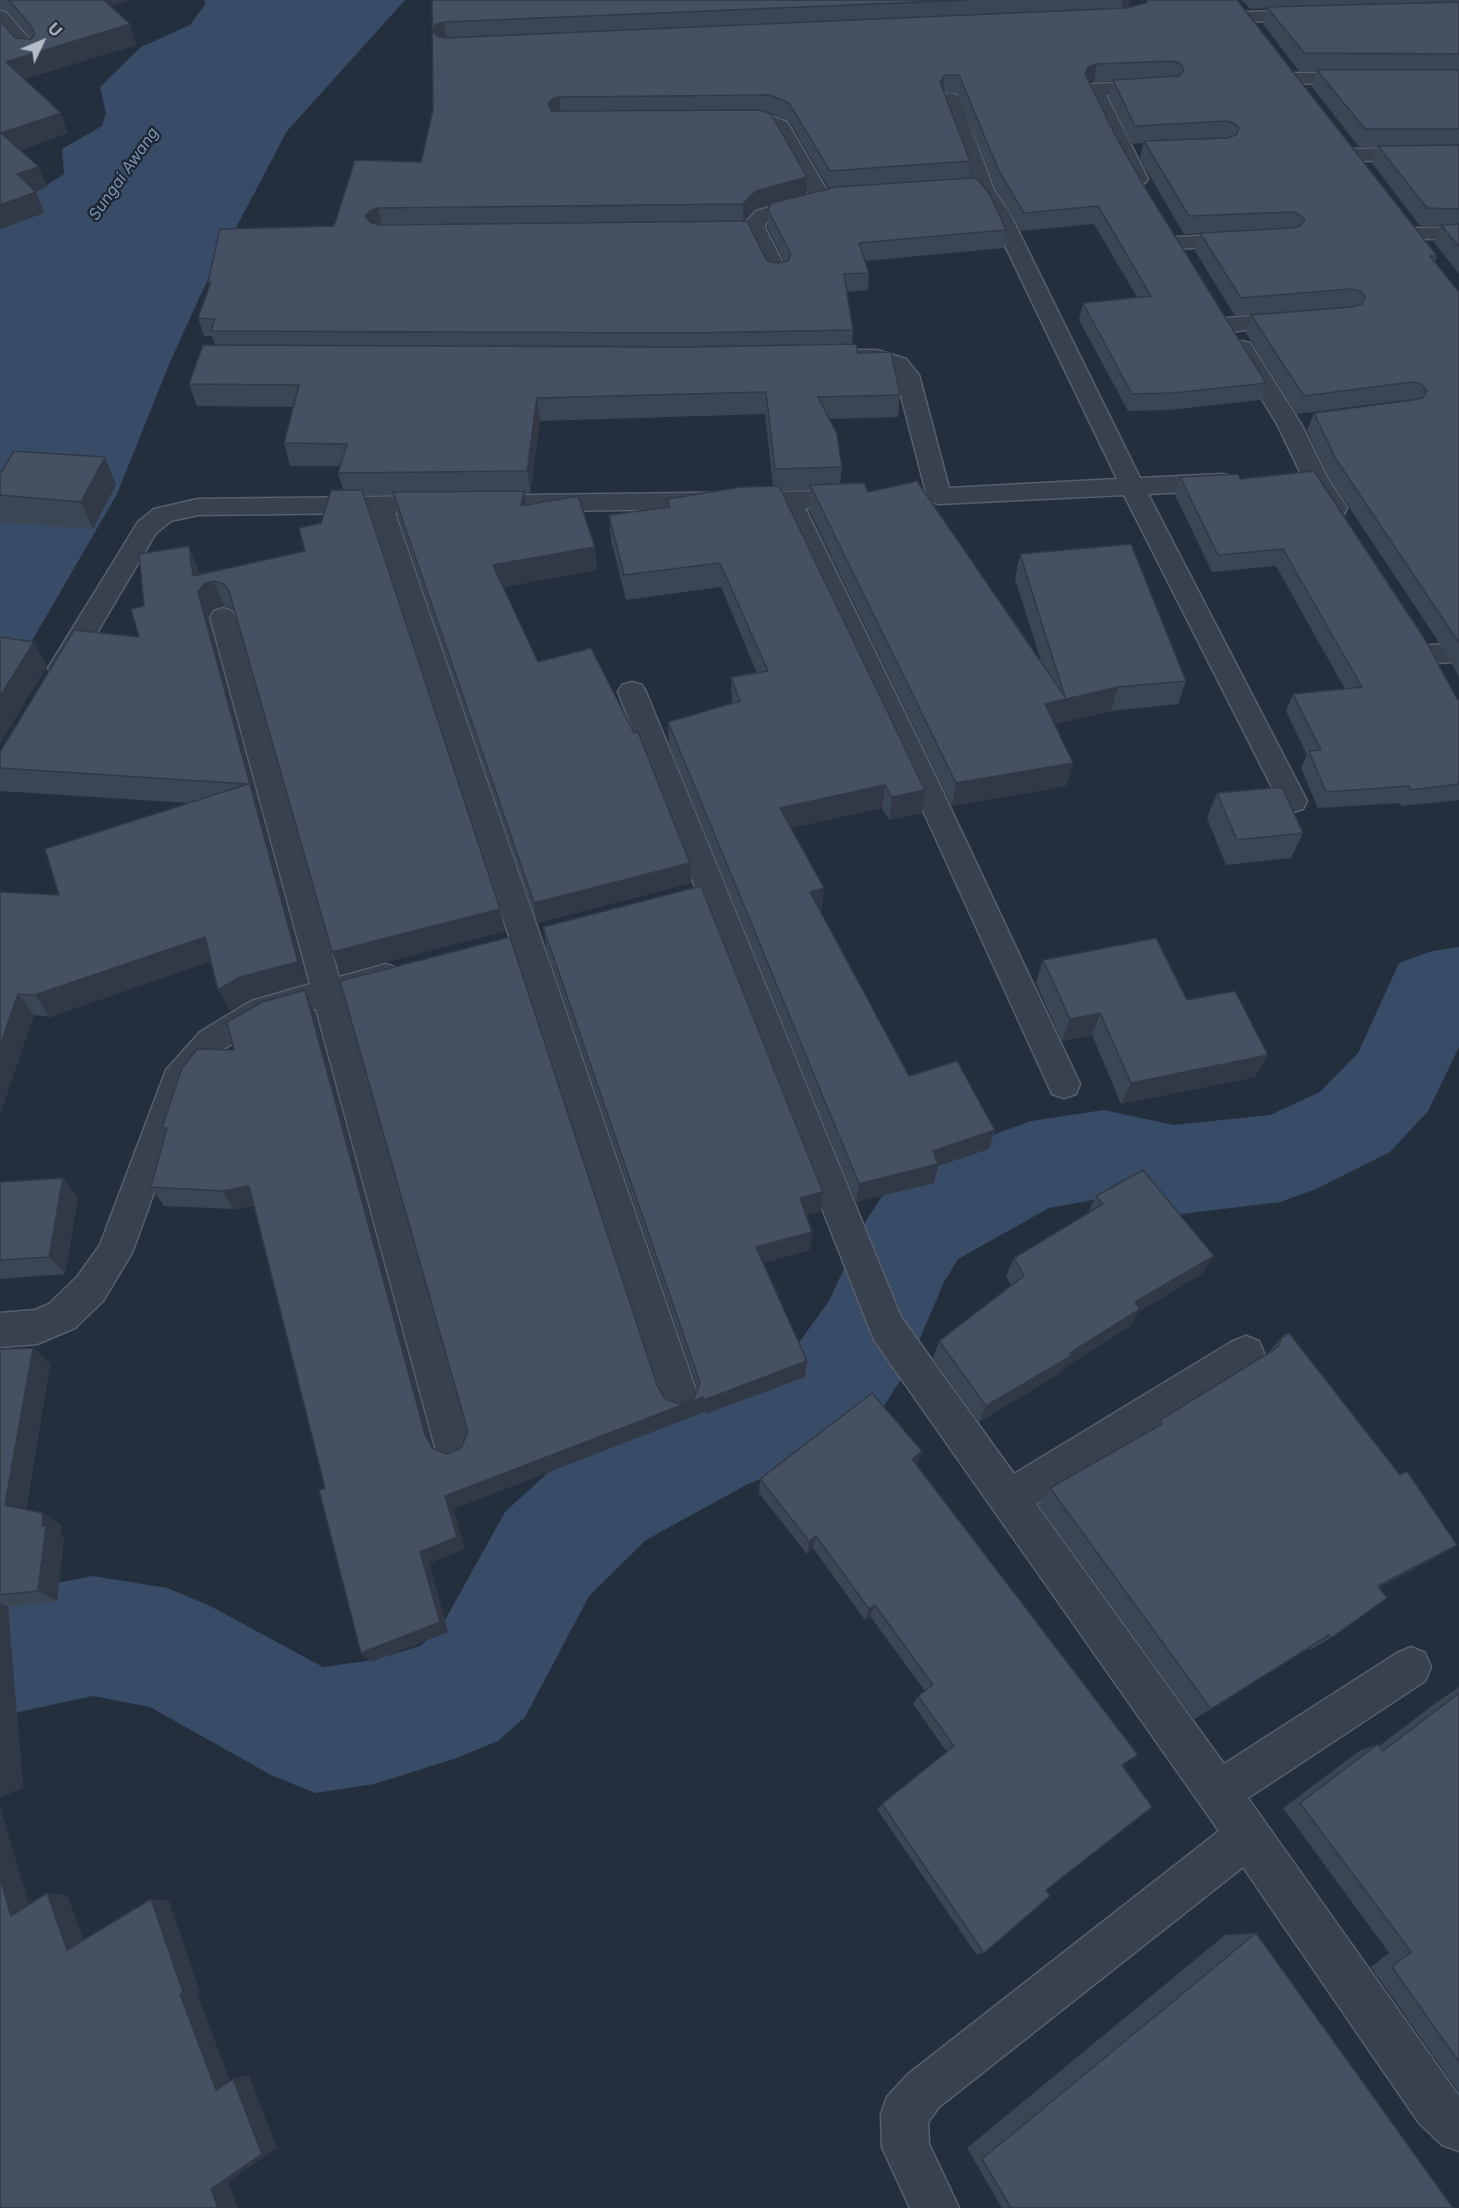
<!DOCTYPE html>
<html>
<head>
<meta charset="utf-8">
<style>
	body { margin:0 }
	#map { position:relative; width:1459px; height:2208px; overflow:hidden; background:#242f3e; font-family:Inter,sans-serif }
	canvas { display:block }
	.north { position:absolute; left:12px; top:12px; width:60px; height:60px; -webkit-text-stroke:4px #1d2633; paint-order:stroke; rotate:46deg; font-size:16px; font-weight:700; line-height:24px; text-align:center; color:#b4bcc9 }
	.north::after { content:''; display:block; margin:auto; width:21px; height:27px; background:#b4bcc9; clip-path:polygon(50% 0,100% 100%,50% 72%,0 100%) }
</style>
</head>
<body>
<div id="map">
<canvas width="1459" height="2208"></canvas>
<div class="north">U</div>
</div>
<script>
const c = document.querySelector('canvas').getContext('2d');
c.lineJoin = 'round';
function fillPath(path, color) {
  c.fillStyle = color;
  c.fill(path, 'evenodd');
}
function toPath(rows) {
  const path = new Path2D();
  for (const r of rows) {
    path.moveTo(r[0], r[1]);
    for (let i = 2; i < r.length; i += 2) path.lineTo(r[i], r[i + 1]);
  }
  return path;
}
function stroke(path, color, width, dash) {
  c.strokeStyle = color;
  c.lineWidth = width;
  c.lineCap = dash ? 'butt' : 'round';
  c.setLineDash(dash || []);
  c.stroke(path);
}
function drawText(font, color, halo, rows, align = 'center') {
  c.font = font + ' Inter,sans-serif';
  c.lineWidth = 4.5;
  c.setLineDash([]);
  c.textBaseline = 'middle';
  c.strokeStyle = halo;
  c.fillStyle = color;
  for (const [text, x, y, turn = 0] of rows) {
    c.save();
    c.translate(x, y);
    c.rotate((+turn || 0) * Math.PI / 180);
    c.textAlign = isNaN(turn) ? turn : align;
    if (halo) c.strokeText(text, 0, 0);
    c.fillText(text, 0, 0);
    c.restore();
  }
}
fillPath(toPath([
	[203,0,405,0,287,131,201,294,170,362,117,494,0,696,0,215,64,174,62,149,102,126,106,113,100,87,141,47,190,25,206,3]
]), '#394c67');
fillPath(toPath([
	[1459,947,1459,1047,1428,1111,1390,1152,1316,1189,1280,1202,1173,1215,1104,1198,1049,1208,958,1259,944,1282,905,1373,868,1431,842,1447,748,1484,646,1540,589,1596,525,1717,498,1741,454,1759,374,1784,315,1793,271,1775,150,1707,93,1696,0,1716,0,1594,93,1576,167,1588,210,1606,323,1667,374,1660,420,1646,439,1631,505,1512,564,1458,671,1405,770,1367,790,1355,829,1301,866,1221,884,1193,995,1134,1031,1121,1104,1110,1173,1125,1270,1115,1320,1092,1358,1053,1399,963,1432,951,1459,947]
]), '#394c67');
const minor = toPath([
	[1309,10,1315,11,1318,15,1315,19,1245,22,1239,21,1236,17,1239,13,1245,12,1309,10],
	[0,11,6,12,38,49,40,53,38,57,24,57,0,28,0,11],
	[1293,73,1360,73,1367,75,1370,79,1367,83,1360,85,1286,83,1283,79,1286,75,1293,73],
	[1156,81,1163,83,1166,87,1163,91,1106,95,1148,179,1145,183,1138,185,1131,183,1128,179,1084,90,1087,86,1094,84,1156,81],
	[950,93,957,95,960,99,994,190,1009,212,1140,478,1223,474,1232,476,1235,482,1232,488,1223,490,1148,494,1307,801,1303,809,1293,812,1283,809,1124,495,939,504,930,502,927,496,896,376,890,369,875,364,851,364,843,362,840,357,843,352,851,350,877,350,906,359,919,375,949,488,1117,479,989,212,977,196,955,192,952,188,955,184,971,183,940,99,943,95,950,93],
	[734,113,763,113,787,122,828,192,857,189,864,191,867,195,864,199,820,205,770,219,765,225,766,230,788,273,785,278,777,279,769,278,748,236,707,236,700,234,696,230,700,226,707,224,744,224,756,211,810,196,772,130,760,125,727,123,724,119,727,115,734,113],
	[1459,148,1459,160,1352,161,1345,159,1342,155,1345,151,1352,149,1459,148],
	[1413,228,1459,228,1459,240,1406,238,1402,234,1406,230,1413,228],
	[1241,234,1248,236,1252,240,1248,244,1177,249,1169,248,1166,243,1169,238,1177,237,1241,234],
	[1294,313,1302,315,1305,320,1302,325,1227,332,1219,330,1216,325,1219,320,1227,318,1294,313],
	[1242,341,1250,343,1301,424,1327,477,1347,508,1344,514,1335,516,1326,514,1303,478,1277,424,1231,348,1234,343,1242,341],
	[853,491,862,493,865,499,862,505,853,507,805,508,933,771,1080,1084,1076,1094,1064,1098,1052,1094,905,771,780,508,395,513,699,1399,693,1412,680,1417,667,1412,661,1399,370,513,198,515,171,521,156,533,72,675,62,678,52,675,48,668,138,522,154,509,198,499,853,491],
	[223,608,232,611,236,617,339,977,386,964,397,968,402,977,397,986,346,1001,473,1447,467,1460,454,1465,441,1460,435,1447,316,1009,271,1021,222,1050,192,1087,132,1253,103,1301,75,1328,37,1344,0,1347,0,1313,35,1310,49,1304,77,1277,100,1245,166,1070,200,1032,251,1001,310,984,210,617,214,611,223,608],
	[1459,644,1459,662,1431,663,1422,661,1418,654,1422,647,1431,645,1459,644],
	[632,682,642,685,646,692,901,1317,1014,1474,1233,1341,1246,1336,1259,1341,1264,1353,1259,1365,1036,1504,1224,1764,1397,1653,1411,1647,1425,1653,1431,1667,1425,1681,1248,1798,1459,2096,1459,2151,1442,2145,1419,2123,1243,1867,939,2107,928,2122,929,2144,959,2208,910,2208,882,2147,881,2114,887,2097,907,2075,1219,1831,874,1340,618,692,622,685,632,682]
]);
stroke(minor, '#565f6c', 3);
fillPath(minor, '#38414e');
fillPath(toPath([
	[0,0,131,0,111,6,130,24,136,45,24,79,68,133,20,150,47,187,36,191,44,213,0,229,15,38,31,39,31,38,8,11,0,9],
	[432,0,1129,0,1128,8,1146,3,1147,0,1237,0,1437,256,1435,262,1459,292,1459,677,1446,653,1329,477,1307,431,1314,413,1410,401,1405,400,1297,414,1246,333,1251,315,1349,308,1345,307,1235,316,1195,251,1200,233,1214,233,1184,234,1140,159,1143,143,1131,144,1109,97,1113,81,1094,82,1090,83,1115,135,1144,186,1266,383,1260,400,1169,410,1128,411,1079,320,1083,303,1137,297,1094,224,1021,231,996,189,957,93,944,93,970,161,968,178,1006,230,1004,248,865,261,869,273,868,290,847,292,853,330,852,344,858,353,900,395,898,417,829,419,842,467,840,484,868,492,1041,661,1015,579,1020,554,1186,681,1178,704,1111,711,1054,724,1073,763,1066,786,952,806,809,510,810,490,782,491,922,813,889,820,882,808,791,828,822,910,820,911,909,1076,995,1130,989,1149,938,1166,934,1183,856,1202,669,745,668,722,732,703,731,677,757,673,721,587,626,600,611,540,609,515,668,508,667,499,773,486,765,414,540,421,530,493,524,493,525,505,597,570,503,587,538,662,690,863,691,883,537,923,398,515,393,495,364,495,500,909,505,931,341,974,235,612,233,609,224,606,213,609,208,618,307,983,250,999,230,1011,211,961,50,1017,34,1015,0,1114,0,892,59,895,188,803,0,791,0,752,139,637,144,606,199,571,199,574,305,551,321,523,343,490,338,473,340,466,290,466,284,443,294,407,197,406,189,384,215,345,212,336,204,336,198,318,210,286,208,282,334,226,421,162,433,110],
	[767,113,770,113,789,121,829,188,807,194],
	[771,205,768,208,768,229,785,262,778,263,767,261,744,221,755,209],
	[1241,0,1459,0,1459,274,1434,242,1440,226,1420,226,1372,163,1377,147,1359,147,1312,87,1317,71,1299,71,1263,24,1267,8,1251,9],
	[105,457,116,485,93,529,1,522,0,519,0,474],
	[1180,477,1240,479,1457,699,1459,700,1459,800,1402,806,1400,803,1318,808,1301,768,1307,755,1286,711,1293,694,1345,689,1276,566,1212,572,1175,495],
	[1217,793,1303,833,1291,858,1226,865,1207,818],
	[543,927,823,1192,821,1211,806,1215,810,1250,763,1263,807,1361,805,1377,705,1414,704,1412,453,1509,465,1549,429,1563,448,1632,371,1662,361,1653,325,1488,254,1206,234,1209,164,1206,151,1187,165,1133,162,1128,234,1050,305,990,314,1012,433,1449,447,1454,657,1385,665,1399,680,1404,694,1398,698,1389,547,950],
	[1043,960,1187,1000,1255,1077,1121,1104,1092,1035,1062,1041,1036,983],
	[0,1182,78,1197,65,1274,0,1279],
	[1096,1196,1202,1274,1138,1312,1130,1326,1065,1367,1062,1372,979,1422,933,1358,939,1341,1011,1285,1006,1276,1014,1258,1088,1213],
	[1282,1337,1400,1475,1457,1545,1433,1559,1379,1588,1331,1638,1310,1650,1309,1648,1211,1709,1194,1719,1039,1505,1050,1488,1153,1429,1160,1420,1269,1352],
	[33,1348,50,1364,26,1509,43,1513,62,1526,60,1535,64,1538,57,1601,8,1607,23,1788,0,1797,0,1349],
	[917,1465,1122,1765,1046,1890,984,1953,976,1954,877,1809,882,1804,947,1752,913,1704,918,1696,925,1691,870,1616,865,1620,813,1548,807,1554,759,1493,760,1479],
	[1459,1687,1459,2092,1371,1967,1389,1953,1283,1808,1359,1751,1378,1744,1379,1746,1437,1702],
	[1256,1933,1453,2208,1002,2208,967,2148,1225,1935]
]), '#3b4654');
fillPath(toPath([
	[96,0,131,0,99,9],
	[1123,0,1129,0,1127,8,1121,11],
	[444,22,447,39,438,42,433,31,435,25],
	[130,24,136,45,14,82,6,62],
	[1097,64,1094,82,1085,85,1085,74,1088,67],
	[945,75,943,93,940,82],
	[559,97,561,115,549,122,548,104,552,99],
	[61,113,68,133,9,153,1,133],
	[39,167,47,187,26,195,17,174],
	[807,177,807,195,755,209,743,222,743,204,756,191],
	[36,192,44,213,0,229,0,205],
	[378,208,382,226,373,228,365,216,370,211],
	[537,398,540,421,530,493,527,471],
	[105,457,116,485,93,529,81,502],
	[524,491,527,514,521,506],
	[189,546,199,571,201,588,204,584,214,581,224,606,213,609,208,618,307,983,250,999,230,1011,218,990,240,977,298,962,193,576],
	[595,547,597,570,497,588,493,565],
	[34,642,47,666,0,744,0,696],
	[1118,687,1111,711,1039,728,1045,704],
	[1073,763,1066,786,952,806,956,783],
	[885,785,882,808,779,831,780,808],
	[925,790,922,813,889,820,892,797],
	[690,863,691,883,537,923,534,903],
	[824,888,822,910,808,915,810,892],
	[500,909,505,931,341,974,332,952],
	[205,937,216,959,50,1017,35,995],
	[305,990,314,1012,433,1448,440,1462,425,1434],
	[18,994,34,1015,0,1114,0,1046],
	[1100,1013,1092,1035,1062,1041,1070,1019],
	[1268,1055,1255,1077,1121,1104,1131,1083],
	[995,1130,989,1149,938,1166,934,1183,856,1202,859,1184,933,1151],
	[63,1178,78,1197,65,1274,49,1257],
	[249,1186,260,1205,234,1209,222,1191],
	[823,1192,821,1211,798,1217,800,1198],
	[812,1232,810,1250,756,1265,756,1247],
	[1214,1256,1202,1274,1138,1312,1130,1326,1065,1367,1062,1372,979,1422,986,1406,1135,1302],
	[33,1348,50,1364,24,1517,5,1505],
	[807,1361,805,1377,705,1414,704,1400],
	[703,1397,704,1412,453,1509,465,1549,429,1563,448,1632,371,1662,361,1653,420,1552,445,1496],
	[922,1451,917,1465,912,1459],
	[43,1513,62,1526,60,1535,64,1538,57,1601,38,1591,42,1526],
	[816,1536,813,1548,807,1554,809,1541],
	[1457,1545,1433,1559,1356,1600,1378,1586],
	[0,1603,8,1607,23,1788,0,1797],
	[875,1605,870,1616,865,1620,869,1609],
	[0,1806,33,1918,11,1916,0,1877],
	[47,1893,67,1895,88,1951,67,1950],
	[151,1899,169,1901,200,1992,197,1993,232,2086,216,2090,180,1994],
	[249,2075,277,2148,228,2182,238,2208,218,2208,211,2189,233,2079]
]), '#303945');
const building = toPath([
	[9,0,104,0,130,24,6,62,61,113,1,133,39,167,17,174,36,192,0,205,0,20,15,38,31,39,35,34,32,27,9,0],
	[432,0,970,0,444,22,435,25,433,31,437,36,445,38,1126,8,1146,3,1148,0,1237,0,1437,256,1430,256,1459,292,1459,643,1336,459,1314,413,1413,400,1423,398,1427,391,1421,384,1412,382,1304,396,1251,315,1352,307,1362,304,1365,297,1360,291,1351,289,1241,298,1200,233,1292,228,1300,226,1305,220,1300,215,1292,212,1189,216,1144,141,1227,138,1236,135,1239,128,1234,123,1227,121,1135,126,1113,80,1179,76,1184,70,1180,63,1172,61,1097,64,1088,67,1085,74,1115,135,1144,186,1266,383,1174,393,1132,394,1083,303,1151,296,1098,206,1024,213,999,171,959,75,945,75,940,82,970,161,830,171,789,103,770,95,559,97,552,99,548,104,551,111,760,110,771,114,807,177,756,191,743,204,378,208,370,211,365,216,370,222,378,225,747,221,767,261,778,263,788,261,791,254,769,212,768,208,772,203,836,187,970,178,978,179,990,195,1006,230,859,243,869,273,844,274,853,330,686,333,211,331,215,319,198,318,211,282,208,282,220,229,334,226,355,160,421,162,433,110,432,0],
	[1459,2,1459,54,1304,53,1267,7,1459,2],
	[1317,70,1459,70,1459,129,1365,129,1317,70],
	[1459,145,1459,209,1427,208,1378,146,1459,145],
	[1459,224,1459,247,1441,225,1459,224],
	[856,344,858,353,891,352,900,395,818,397,837,434,842,467,775,469,766,392,537,398,527,471,338,473,347,444,284,443,299,385,189,384,203,345,685,347,856,344],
	[14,451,105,457,81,502,0,495,0,474,14,451],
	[1314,471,1426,641,1457,699,1459,700,1459,784,1411,790,1409,786,1326,792,1309,751,1321,750,1293,694,1362,687,1283,549,1218,555,1180,477,1238,474,1240,479,1314,471],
	[917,481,1065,697,1020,554,1131,544,1186,681,1118,687,1045,704,1073,763,956,783,810,485,864,483,868,492,917,481],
	[779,486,925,790,892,797,885,785,780,808,824,888,810,892,909,1076,957,1061,995,1130,933,1151,938,1164,859,1184,668,722,740,701,731,677,768,671,720,563,624,575,609,515,670,507,667,499,742,487,779,486],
	[331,490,362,490,500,909,332,952,229,591,224,584,214,581,204,584,198,592,298,962,240,977,218,990,205,937,35,995,18,994,0,1046,0,892,59,895,45,849,248,784,0,768,0,752,74,630,139,637,131,609,144,606,139,554,189,546,193,576,305,551,299,528,321,523,331,490],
	[524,491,521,506,578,496,595,547,493,565,538,662,591,648,634,733,638,732,690,863,534,903,393,492,524,491],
	[0,637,34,642,0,696,0,637],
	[1282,787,1303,833,1237,840,1217,793,1282,787],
	[701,886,823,1192,800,1198,812,1232,756,1247,807,1361,704,1400,703,1397,445,1496,457,1537,420,1552,440,1622,361,1653,319,1490,325,1488,249,1186,222,1191,151,1187,167,1128,162,1128,182,1068,197,1049,234,1050,227,1022,262,1002,305,990,425,1434,432,1448,447,1454,461,1448,468,1432,340,981,510,937,657,1385,665,1399,680,1404,694,1398,700,1383,543,927,701,886],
	[1156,938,1187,1000,1235,991,1268,1055,1131,1083,1100,1013,1070,1019,1043,960,1156,938],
	[1143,1170,1214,1256,1135,1302,1140,1309,1070,1353,1071,1356,986,1406,939,1341,1024,1276,1014,1258,1103,1204,1096,1196,1143,1170],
	[63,1178,49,1257,0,1260,0,1182,63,1178],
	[1289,1333,1400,1475,1407,1471,1457,1545,1378,1586,1387,1598,1331,1638,1329,1635,1211,1709,1050,1488,1162,1424,1160,1420,1278,1347,1282,1337,1289,1333],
	[33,1348,5,1505,43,1513,42,1526,46,1526,38,1591,0,1595,0,1349,33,1348],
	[872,1393,922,1451,912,1459,1138,1755,1122,1765,1152,1807,1046,1890,1050,1896,984,1953,882,1804,954,1746,918,1696,933,1685,875,1605,869,1609,816,1536,809,1541,760,1479,872,1393],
	[1459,1693,1459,2062,1392,1967,1411,1952,1300,1803,1378,1744,1383,1751,1459,1693],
	[0,1758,2,1783,0,1784,0,1758],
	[0,1877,11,1916,47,1893,67,1950,151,1899,183,1992,180,1994,216,2090,233,2079,262,2154,211,2189,218,2208,0,2208,0,1877],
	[1256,1933,1453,2208,1011,2208,982,2159,1256,1933]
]);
fillPath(building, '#455162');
stroke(building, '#303945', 1.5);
drawText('italic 16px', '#7c92b1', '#1d2633', [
	["Sungai Awang",124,174,-55]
]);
</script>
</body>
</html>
